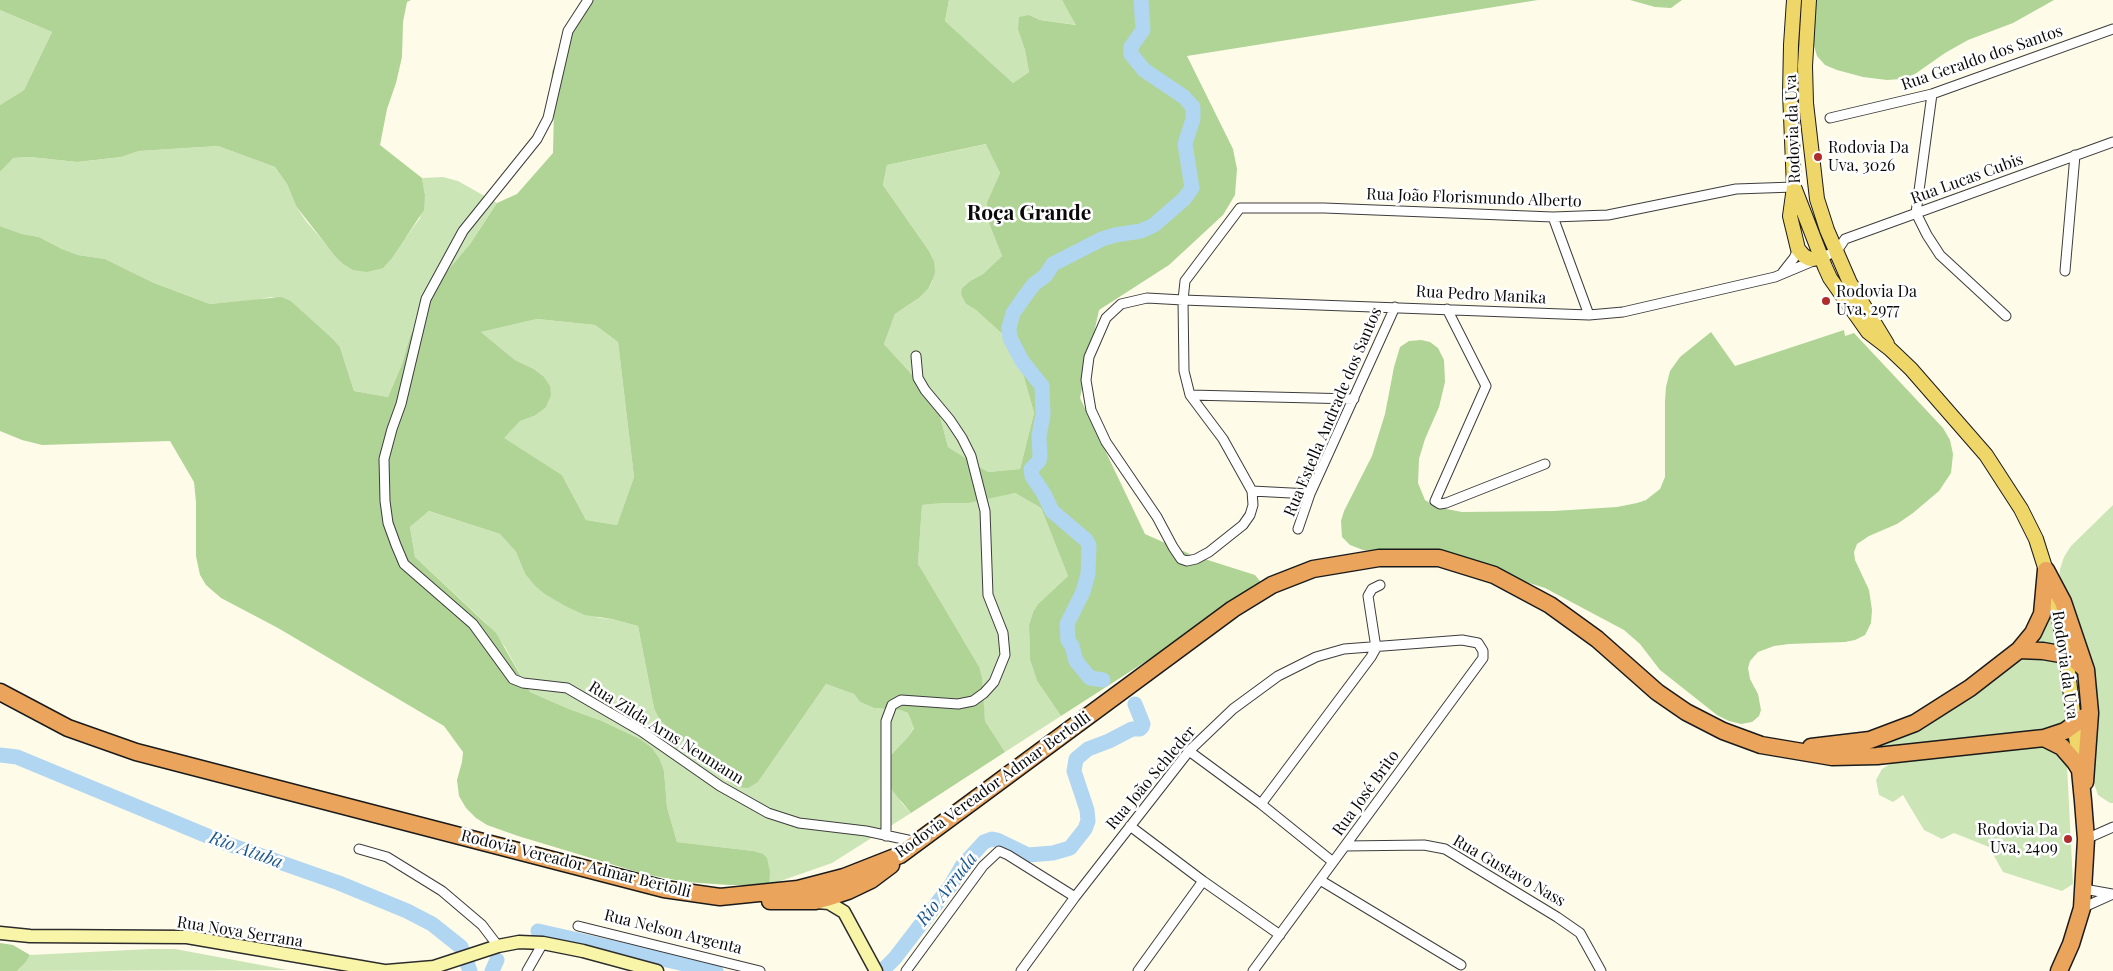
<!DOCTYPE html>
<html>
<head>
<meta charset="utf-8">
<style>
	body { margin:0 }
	canvas { display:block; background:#fefbe9 }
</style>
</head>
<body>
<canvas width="2113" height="971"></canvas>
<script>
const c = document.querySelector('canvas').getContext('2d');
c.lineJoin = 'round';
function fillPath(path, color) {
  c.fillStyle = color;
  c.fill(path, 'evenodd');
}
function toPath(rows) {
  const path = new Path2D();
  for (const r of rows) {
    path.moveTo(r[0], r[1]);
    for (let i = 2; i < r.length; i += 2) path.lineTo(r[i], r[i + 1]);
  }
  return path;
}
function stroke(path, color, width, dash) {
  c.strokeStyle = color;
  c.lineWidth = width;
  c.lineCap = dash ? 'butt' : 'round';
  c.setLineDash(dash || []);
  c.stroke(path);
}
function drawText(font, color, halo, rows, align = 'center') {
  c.font = font + ' "Playfair Display",serif';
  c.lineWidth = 5;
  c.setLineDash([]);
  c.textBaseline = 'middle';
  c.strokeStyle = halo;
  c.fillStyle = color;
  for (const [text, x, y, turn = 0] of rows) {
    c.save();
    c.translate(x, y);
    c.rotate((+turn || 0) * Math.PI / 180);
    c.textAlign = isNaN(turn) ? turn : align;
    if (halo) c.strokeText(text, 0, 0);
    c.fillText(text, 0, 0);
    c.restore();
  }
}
fillPath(toPath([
	[949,0,1062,0,1077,25,1040,20,1029,15,1018,30,1025,50,1029,72,1013,83,945,21],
	[0,10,52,32,24,90,0,105],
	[987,144,1000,173,987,202,986,216,1002,256,983,274,970,281,962,288,966,304,976,310,1015,344,1034,413,1020,469,988,472,948,447,936,401,884,344,895,314,919,298,928,289,933,280,934,261,929,251,883,185,887,165],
	[218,146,275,167,287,184,296,206,306,221,342,263,406,237,420,218,425,195,422,178,443,177,458,181,497,203,470,244,437,283,410,336,402,364,388,397,354,391,340,347,333,339,291,301,271,297,256,300,210,304,154,283,105,259,78,255,62,249,39,237,22,234,0,226,0,172,12,158,30,157,77,162,121,157,139,151],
	[537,319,595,325,618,342,634,477,617,525,586,520,562,475,503,438,520,421,534,416,543,376,534,369,515,360,481,332],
	[1015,493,1041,508,1068,576,1038,604,1033,612,1029,625,1030,660,1037,681,1061,716,1005,752,985,721,983,700,918,564,922,505],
	[2113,505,2113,803,2110,803,2098,795,2094,783,2081,712,2079,718,2059,579,2060,569,2064,557,2071,546],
	[429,511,500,534,516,552,525,574,535,586,565,606,600,618,612,619,638,626,654,708,716,773,726,781,758,782,826,684,854,694,860,702,874,708,900,710,908,713,914,727,908,737,890,756,901,802,911,813,832,863,769,885,753,851,677,842,667,807,664,771,651,747,640,739,602,721,569,709,530,692,505,647,486,623,415,557,410,527],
	[2049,601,2059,650,2028,645],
	[2029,654,2060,660,2069,727,2048,733,1866,749,1925,728,1981,688,2014,658],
	[2043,745,2057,750,2067,765,2073,884,2062,891,2003,872,1989,847,1954,833,1942,839,1924,830,1903,795,1893,802,1879,795,1876,780,1882,769,1895,761],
	[150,949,175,949,288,970,17,971,26,962,30,955]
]), '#cce5b6');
fillPath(toPath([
	[0,0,411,0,407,2,403,22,402,57,396,83,387,109,380,145,422,178,425,195,424,210,392,258,383,268,367,272,353,270,342,263,335,256,296,206,287,184,275,167,218,146,139,151,121,157,77,162,30,157,13,158,0,172,0,105,24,90,52,32,0,10],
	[590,0,949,0,945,21,1013,83,1029,72,1025,50,1018,30,1019,17,1029,15,1040,20,1076,25,1062,0,1538,0,1187,56,1233,149,1237,169,1235,195,1223,215,1169,265,1099,310,1080,398,1145,534,1192,555,1255,575,1260,581,1258,587,1249,595,1061,716,1037,681,1030,660,1029,625,1033,612,1038,604,1068,576,1041,508,1015,493,968,503,941,503,922,505,918,564,979,667,982,678,985,721,1005,752,911,813,892,790,887,777,890,756,908,737,914,728,908,713,900,710,874,708,860,702,854,694,826,684,758,782,748,788,737,787,716,773,690,746,660,720,654,708,638,626,612,619,585,615,565,606,545,594,535,586,525,574,516,552,500,534,429,511,410,527,415,557,496,633,530,692,569,709,602,721,640,739,651,747,659,758,664,771,667,807,677,842,753,851,763,854,767,858,770,872,769,885,729,885,686,882,644,874,518,836,487,825,476,818,466,808,459,796,457,780,462,762,463,752,444,726,278,628,221,598,206,585,200,575,196,556,196,502,194,482,170,441,42,445,22,440,0,431,0,226,22,234,39,237,62,249,78,255,105,259,154,283,210,304,281,297,291,301,333,339,340,347,354,391,388,397,402,364,410,336,437,283,470,244,497,203,517,194,553,153,554,108,551,91,552,72,561,44],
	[986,144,1000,173,987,202,986,216,1002,256,983,274,970,281,962,288,961,294,966,304,976,310,1015,345,1034,413,1020,469,988,472,948,447,936,401,884,344,895,314,919,298,928,289,933,279,935,272,934,261,929,251,883,185,887,165],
	[537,319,595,325,618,342,634,477,617,525,586,520,562,475,504,438,520,421,534,416,546,407,551,395,550,386,543,376,534,369,515,360,481,332],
	[1630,0,1682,0,1671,8,1655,7],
	[1814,0,2054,0,2013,23,1968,40,1945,53,1915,74,1901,79,1887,80,1863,77,1837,70,1825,65,1817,56,1812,39],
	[1844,330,1845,336,1854,333,1943,428,1950,440,1953,454,1951,473,1939,491,1913,513,1897,524,1869,536,1857,544,1854,552,1855,560,1869,590,1872,610,1871,623,1865,635,1855,640,1845,642,1789,644,1774,646,1758,652,1750,661,1748,668,1750,679,1758,694,1761,710,1759,716,1752,722,1741,724,1729,721,1717,715,1660,670,1640,644,1624,630,1545,588,1459,561,1363,550,1350,545,1342,537,1341,521,1344,511,1372,456,1385,414,1394,367,1400,347,1409,341,1421,340,1430,342,1438,348,1444,360,1445,382,1439,407,1425,439,1419,459,1418,483,1425,500,1436,507,1462,512,1554,511,1617,507,1637,503,1646,500,1660,489,1665,477,1665,401,1666,387,1670,371,1680,357,1711,332,1735,366],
	[0,943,13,945,30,955,26,962,17,971,0,971]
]), '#afd496');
stroke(toPath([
	[1103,680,1090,678,1076,661,1072,646,1068,640,1067,624,1083,592,1088,574,1089,545,1086,540,1052,511,1044,494,1032,476,1031,469,1039,461,1040,456,1039,436,1043,415,1042,386,1022,361,1010,338,1009,328,1013,313,1025,296,1034,284,1045,276,1053,264,1102,239,1115,235,1141,231,1154,225,1184,199,1192,188,1185,144,1193,119,1193,107,1184,97,1144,70,1131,54,1131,47,1143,30,1141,0],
	[0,755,17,757,222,842,339,883,407,911,432,924,461,947,470,971],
	[538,931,716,971],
	[492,971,497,960],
	[882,971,895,958,951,885,962,866,984,842,992,839,997,840,1028,855,1053,853,1070,848,1085,829,1088,821,1087,810,1074,771,1076,759,1088,749,1109,741,1132,729,1140,729,1142,727,1143,724,1135,704]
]), '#b1d6f1', 15);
const street = toPath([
	[588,0,568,31,548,118,537,139,463,231,426,299,401,404,392,429,384,459,385,501,388,523,396,545,404,564,473,624,513,679,523,683,567,688,641,731,720,786,768,813,799,823,866,831,917,842],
	[1932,94,1916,213,1927,235,1940,255,2006,316],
	[1830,118,1932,94,2113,29],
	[1553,217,1589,315],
	[2065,271,2075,155],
	[1783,272,1794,258,1798,249],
	[1447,309,1486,386,1435,501,1440,504,1446,503,1545,464],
	[1190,395,1354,399],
	[1252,491,1223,439,1190,395,1184,371,1183,300,1589,315,1623,312,1775,277,1837,251,1845,239,2113,142],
	[1310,494,1252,491,1253,505,1250,515,1243,525,1209,552,1196,559,1187,561,1181,559,1173,547,1157,517,1106,442,1091,410,1086,380,1089,357,1106,318,1121,304,1147,298,1183,300,1185,281,1240,208,1324,208,1553,217,1608,215,1736,189,1794,187],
	[1298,529,1310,494,1395,307],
	[1189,751,1261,804,1333,862],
	[1261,804,1371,657,1376,648,1368,596,1372,589,1380,585],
	[1130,826,1203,881,1280,935],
	[886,836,886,721,892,705,901,700,958,704,973,701,984,693,994,682,1005,655,1003,633,988,595,985,511,971,456,962,438,950,420,925,390,918,378,916,356],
	[2086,839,2113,827],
	[1345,846,1424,845,1445,849,1557,917,1580,933,1601,971],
	[359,849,387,857,442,891,482,925,498,946],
	[1320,880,1461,965],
	[2084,889,2112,894],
	[2082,908,2113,894],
	[578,926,760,971],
	[527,971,543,943],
	[906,971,983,866,999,851,1008,855,1075,897],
	[1021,971,1075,897,1189,751,1233,709,1278,676,1316,657,1344,649,1462,640,1478,643,1483,651,1483,658,1253,971],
	[1138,971,1203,881]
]);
const secondary = toPath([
	[816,902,829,903,844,912,876,971],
	[0,933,30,936,187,937,384,971],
	[387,971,434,967,498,946,519,942,543,943,583,951,657,971]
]);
const primary = toPath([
	[1794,0,1791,45,1790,93,1794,187,1825,267,1830,278,1868,332,1890,349,1911,369,1986,455,2021,509,2036,539,2049,580],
	[1809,0,1805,66,1806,103,1817,199,1827,230,1850,283,1887,344],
	[1794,187,1790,216,1798,249,1804,256,1810,259,1822,258],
	[2056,603,2066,655,2080,770]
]);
const highway = toPath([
	[2046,570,2063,602,2086,670,2090,713,2085,782],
	[2019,650,2043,651,2066,655,2074,659,2086,670],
	[0,692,68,728,136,752,664,889,720,897,798,889,844,877,900,855,1233,609,1272,585,1313,569,1379,558,1439,558,1494,575,1550,605,1597,639,1657,692,1686,712,1723,731,1761,745,1832,757,1877,756,2044,738,2065,731,2090,713],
	[2044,738,2062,747,2075,762,2080,770,2083,801,2086,839,2082,908,2071,944,2059,971],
	[1811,747,1870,740,1915,723,1970,688,2019,650,2033,633,2042,614,2046,570],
	[770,901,815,901,830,897,848,891,871,880,891,865]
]);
stroke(street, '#3d3d3d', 11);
stroke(secondary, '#2c2c2c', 15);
stroke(primary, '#1b1b1b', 16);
stroke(highway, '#1b1b1b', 19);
stroke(street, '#fff', 9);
stroke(secondary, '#f9f5a8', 12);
stroke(primary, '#efd668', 14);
stroke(highway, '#eaa45b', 16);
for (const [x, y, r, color] of [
	[1818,157,5,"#af2e2d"],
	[1826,301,5,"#af2e2d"],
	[2068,839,5,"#af2e2d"]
]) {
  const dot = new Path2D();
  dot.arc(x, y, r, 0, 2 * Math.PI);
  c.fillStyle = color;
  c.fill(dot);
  stroke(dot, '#fff', 2);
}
drawText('16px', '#0a0a0a', '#fff', [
	["Rua Geraldo dos Santos",1982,58,-19],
	["Rodovia da Uva",1793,129,-92],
	["Rua Lucas Cubis",1967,179,-20],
	["Rua João Florismundo Alberto",1474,198,2],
	["Rua Pedro Manika",1481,295,3],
	["Rua Estella Andrade dos Santos",1333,412,-67],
	["Rodovia da Uva",2065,665,82],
	["Rua Zilda Arns Neumann",666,733,32],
	["Rua João Schleder",1151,778,-50],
	["Rodovia Vereador Admar Bertolli",993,785,-36],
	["Rua José Brito",1366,793,-54],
	["Rodovia Vereador Admar Bertolli",576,864,14],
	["Rua Gustavo Nass",1509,871,30],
	["Rua Nova Serrana",240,932,9],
	["Rua Nelson Argenta",673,932,14]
]);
drawText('16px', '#0a0a0a', '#fff', [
	["Rodovia Da",1828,148],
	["Uva, 3026",1828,166],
	["Rodovia Da",1836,292],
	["Uva, 2977",1836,310],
	["Rodovia Da",2058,830,"right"],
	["Uva, 2409",2058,848,"right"]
], 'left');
drawText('italic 18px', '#1e5992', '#fff', [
	["Rio Atuba",246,850,20],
	["Rio Arruda",947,889,-52]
]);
drawText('bold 21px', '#0a0a0a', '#fff', [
	["Roça Grande",1029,213]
]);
</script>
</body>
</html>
